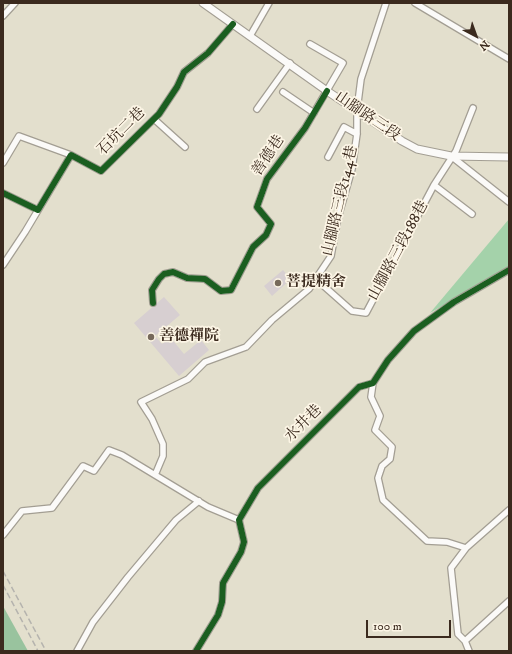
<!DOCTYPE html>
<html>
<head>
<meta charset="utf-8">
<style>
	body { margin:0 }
	#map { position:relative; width:512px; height:654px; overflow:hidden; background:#e3dfcd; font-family:"IM FELL DW Pica",serif }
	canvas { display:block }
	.frame { position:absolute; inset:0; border:4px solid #3b2a1e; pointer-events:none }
	.north { position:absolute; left:456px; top:16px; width:40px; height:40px; -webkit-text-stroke:3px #fcf5e5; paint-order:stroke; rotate:139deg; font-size:11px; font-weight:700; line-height:16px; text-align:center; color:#3b2a1e }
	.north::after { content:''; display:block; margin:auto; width:14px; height:18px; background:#3b2a1e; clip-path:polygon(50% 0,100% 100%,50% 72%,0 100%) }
	.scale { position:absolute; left:366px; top:620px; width:85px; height:18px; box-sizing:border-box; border:2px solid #3b2a1e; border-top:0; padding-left:5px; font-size:12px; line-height:14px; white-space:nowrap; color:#3b2a1e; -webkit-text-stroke:3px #fcf5e5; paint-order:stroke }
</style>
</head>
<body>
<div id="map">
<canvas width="512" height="654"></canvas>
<div class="frame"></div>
<div class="north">N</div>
<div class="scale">100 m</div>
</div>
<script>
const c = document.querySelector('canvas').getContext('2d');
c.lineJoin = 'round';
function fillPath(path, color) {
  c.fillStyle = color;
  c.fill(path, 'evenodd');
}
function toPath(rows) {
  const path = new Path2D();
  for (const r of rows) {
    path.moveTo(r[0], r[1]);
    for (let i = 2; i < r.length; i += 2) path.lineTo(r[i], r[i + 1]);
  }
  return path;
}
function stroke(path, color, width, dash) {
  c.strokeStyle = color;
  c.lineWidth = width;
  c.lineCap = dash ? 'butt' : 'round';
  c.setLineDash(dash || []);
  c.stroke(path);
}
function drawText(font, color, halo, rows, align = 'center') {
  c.font = font + ' "IM FELL DW Pica","Noto Serif TC",serif';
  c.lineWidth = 3.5;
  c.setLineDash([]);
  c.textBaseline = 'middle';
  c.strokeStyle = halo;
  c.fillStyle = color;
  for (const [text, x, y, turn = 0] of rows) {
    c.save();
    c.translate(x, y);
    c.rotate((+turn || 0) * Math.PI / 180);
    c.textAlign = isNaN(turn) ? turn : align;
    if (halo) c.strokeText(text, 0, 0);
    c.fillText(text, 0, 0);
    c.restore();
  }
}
fillPath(toPath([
	[509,219,509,267,430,313]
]), '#a4d2aa');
fillPath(toPath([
	[3,606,28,651,3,651]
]), '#99c39e');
fillPath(toPath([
	[283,270,291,279,272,296,264,286],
	[164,297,180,315,155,336,162,344,170,337,184,354,201,340,209,350,179,376,134,323]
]), '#d7cfd1');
const minor = toPath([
	[415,3,509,59],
	[3,16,15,3],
	[250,36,269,3],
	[283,92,314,113],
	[257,109,290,63],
	[154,119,185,147],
	[451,156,509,202],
	[328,157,344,127,357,134],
	[3,163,19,136,71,155],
	[434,185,472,214],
	[3,193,38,210],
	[3,265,25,232,71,155,101,171,159,114,177,87,184,72,208,53,233,24],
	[317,280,352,311,366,313,434,185,456,151,473,108],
	[153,303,152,290,159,279,164,274,173,272,187,278,205,279,221,291,231,290,253,247,266,235,271,224,257,207,267,179,305,128,343,63,310,44],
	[155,475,163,456,163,444,152,419,141,402,188,379,205,362,246,347,272,320,309,289,331,256,338,218,352,169,357,134,357,110,361,79,386,3],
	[3,535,22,511,52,508,83,466,94,471,109,450,122,455,208,507,239,520],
	[466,548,509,510],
	[465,641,509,601],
	[77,651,93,622,128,577,176,520,199,501],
	[196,651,218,615,222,602,223,583,241,552,244,542,239,520,258,488,359,387,373,383],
	[469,651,465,641,458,634,451,568,466,548,447,542,427,541,383,500,378,478,382,466,390,459,392,447,375,430,380,416,371,397,373,383,388,360,414,331,454,302,509,270]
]);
const major = toPath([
	[203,3,327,91,402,141,417,149,451,156,509,157]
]);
stroke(minor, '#a39e93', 8);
stroke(major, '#a39e93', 9);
stroke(minor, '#fbfaf8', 5.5);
stroke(major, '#fbfaf8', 7);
stroke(toPath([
	[3,571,46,651],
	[3,585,38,651]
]), '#b5b3ae', 1.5, [6, 3]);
stroke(toPath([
	[3,193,38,210,71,155,101,171,159,114,177,87,184,72,208,53,233,24],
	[153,303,152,290,159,279,164,274,173,272,187,278,205,279,221,291,231,290,253,247,266,235,271,224,257,207,267,179,305,128,327,91],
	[196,651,218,615,222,602,223,583,241,552,244,542,239,520,258,488,359,387,373,383,388,360,414,331,454,302,509,270]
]), '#1b5e20', 6);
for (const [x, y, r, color] of [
	[278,283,4,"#76695b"],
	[151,337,4,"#76695b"]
]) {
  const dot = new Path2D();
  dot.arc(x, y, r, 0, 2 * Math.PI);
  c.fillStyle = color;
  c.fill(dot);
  stroke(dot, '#fcf5e5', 1.5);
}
drawText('15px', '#3b2a1e', '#fcf5e5', [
	["山腳路三段",367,117,34],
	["石坑二巷",122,132,-45],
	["善德巷",269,156,-56],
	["山腳路三段144巷",341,201,-77],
	["山腳路三段188巷",399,251,-62],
	["水井巷",304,424,-45]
]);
drawText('bold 15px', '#3b2a1e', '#fcf5e5', [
	["菩提精舍",286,283],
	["善德禪院",159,337]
], 'left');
</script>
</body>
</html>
